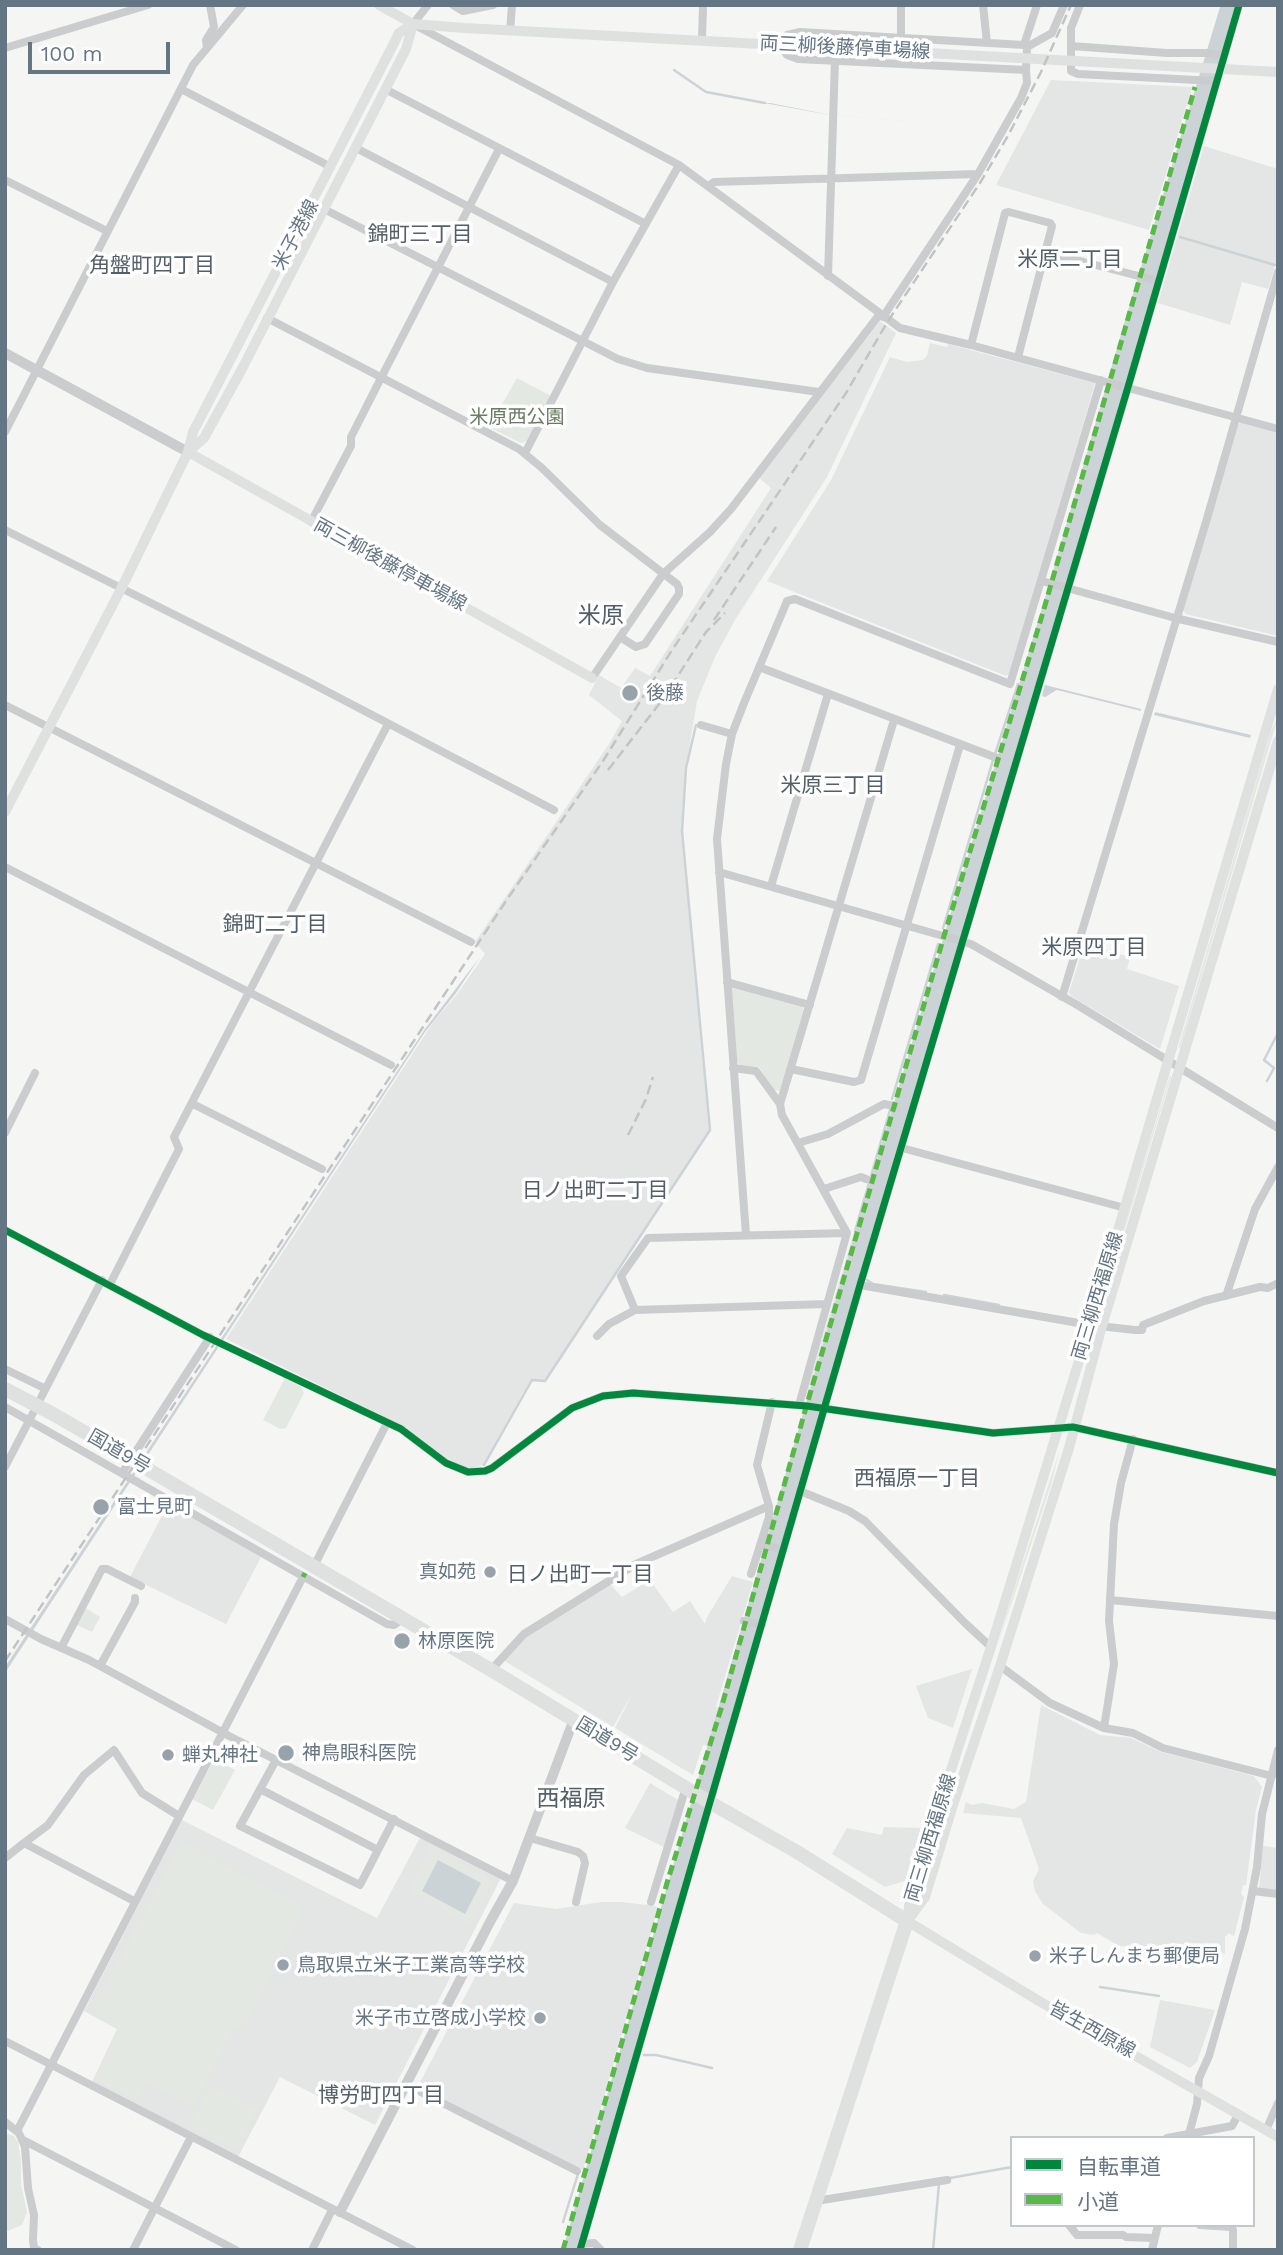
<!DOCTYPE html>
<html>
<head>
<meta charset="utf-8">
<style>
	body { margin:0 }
	#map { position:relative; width:1283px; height:2255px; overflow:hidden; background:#f5f5f4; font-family:"Work Sans","Noto Sans JP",sans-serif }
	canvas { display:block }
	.frame { position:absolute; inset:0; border:7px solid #647584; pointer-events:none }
	.legend { position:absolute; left:1010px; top:2136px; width:245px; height:91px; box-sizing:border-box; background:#fff; border:2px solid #c1c8ce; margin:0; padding:9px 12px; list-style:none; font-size:21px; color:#647584 }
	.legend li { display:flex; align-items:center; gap:14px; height:35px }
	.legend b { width:35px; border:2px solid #c1c8ce }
	.scale { position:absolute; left:28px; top:42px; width:142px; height:32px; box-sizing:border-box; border:4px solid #647584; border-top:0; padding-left:9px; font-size:21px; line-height:24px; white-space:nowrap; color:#647584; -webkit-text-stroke:5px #fff; paint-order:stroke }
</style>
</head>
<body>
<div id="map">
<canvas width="1283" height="2255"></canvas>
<div class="frame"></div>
<ul class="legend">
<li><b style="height:9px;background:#00873e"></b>自転車道</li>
<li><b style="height:9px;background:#58b947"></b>小道</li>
</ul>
<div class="scale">100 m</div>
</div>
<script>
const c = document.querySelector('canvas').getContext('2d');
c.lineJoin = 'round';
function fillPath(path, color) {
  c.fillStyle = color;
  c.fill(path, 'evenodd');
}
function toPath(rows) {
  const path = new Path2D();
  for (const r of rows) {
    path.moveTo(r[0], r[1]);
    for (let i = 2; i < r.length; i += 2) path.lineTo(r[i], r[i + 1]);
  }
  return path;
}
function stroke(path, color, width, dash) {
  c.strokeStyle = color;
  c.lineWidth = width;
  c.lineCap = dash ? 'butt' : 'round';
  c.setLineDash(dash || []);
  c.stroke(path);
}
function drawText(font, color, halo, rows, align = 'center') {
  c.font = font + ' "Work Sans","Noto Sans JP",sans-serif';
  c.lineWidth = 7;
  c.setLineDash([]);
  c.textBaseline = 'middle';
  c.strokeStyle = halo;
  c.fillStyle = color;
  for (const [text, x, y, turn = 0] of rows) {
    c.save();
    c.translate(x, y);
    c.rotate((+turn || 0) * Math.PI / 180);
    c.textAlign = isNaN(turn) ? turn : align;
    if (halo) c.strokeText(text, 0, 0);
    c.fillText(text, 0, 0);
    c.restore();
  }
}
fillPath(toPath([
	[1051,80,1192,87,1149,230,996,185],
	[1204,146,1278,169,1278,256,1268,289,1242,282,1230,325,1158,303],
	[880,321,896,333,827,477,735,620,715,657,697,701,686,767,681,831,709,1131,544,1381,531,1379,484,1465,472,1468,462,1466,445,1457,407,1428,226,1339,434,1021,458,993,485,954,475,942,609,744,622,721,589,695,599,675,621,688,635,668,650,676,771,488,758,477],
	[930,343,947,347,948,344,1095,383,1011,673,1006,676,767,581,831,480,890,357,907,362,923,360,927,356],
	[1241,423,1278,433,1278,636,1186,614,1183,610,1238,424],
	[1084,944,1130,957,1127,969,1179,986,1160,1049,1071,996,1069,993],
	[168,1504,261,1557,226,1624,130,1577],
	[732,1576,753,1582,716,1707,719,1708,715,1722,707,1746,703,1745,693,1775,615,1728,633,1692,613,1727,503,1660,526,1636,610,1584,622,1597,650,1580,673,1612,690,1601,705,1624,707,1617],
	[972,1669,953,1728,928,1718,916,1686],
	[1041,1705,1100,1735,1131,1738,1161,1752,1254,1776,1262,1787,1256,1810,1246,1885,1243,1885,1241,1894,1244,1897,1234,1936,1229,1933,1225,1937,1225,1954,1167,1944,1155,1947,1119,1946,1097,1933,1094,1935,1081,1933,1043,1904,1035,1891,1033,1881,1039,1869,1021,1818,963,1813,966,1802,972,1805,982,1803,1014,1809,1026,1802],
	[650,1783,678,1800,664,1847,625,1828],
	[182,1820,377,1918,421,1836,501,1878,375,2125,280,2077,238,2157,92,2082,117,2029,84,2011],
	[884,1827,921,1828,905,1881,885,1887,832,1854,847,1828,882,1835],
	[1263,1846,1278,1848,1278,1891,1259,1889],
	[601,1902,622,1902,655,1906,658,1908,583,2170,418,2086,514,1903,556,1909],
	[1160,2000,1215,2010,1197,2062,1190,2068,1150,2047]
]), '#e4e5e5');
fillPath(toPath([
	[517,378,551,396,527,441,521,443,489,427],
	[1278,717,1181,1046,1178,1049,1271,731],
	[734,986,802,1006,804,1010,780,1090,774,1091,759,1067,740,1065,737,1062,731,988],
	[1170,1075,1171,1077,1098,1318,1097,1316],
	[890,1110,891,1110,807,1397,805,1397],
	[285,1378,301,1386,304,1393,286,1428,280,1429,263,1420],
	[1060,1449,1051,1485,997,1647,1015,1587],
	[86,1608,100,1617,92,1632,77,1625],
	[214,1759,235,1770,213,1810,192,1799],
	[181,1842,297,1903,300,1915,245,2023,234,2027,193,2107,146,2082,136,2101,95,2080,119,2029,92,2013],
	[432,1846,493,1881,470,1925,409,1891],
	[210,2086,257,2109,236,2149,189,2127],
	[8,2134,14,2136,18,2142,21,2161,21,2184,27,2212,22,2225,5,2232,5,2135]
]), '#e4e8e2');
fillPath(toPath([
	[764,103,770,103,831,115,991,128,830,115],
	[1045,685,1141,709,1141,711,1057,690,1045,697,1042,696],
	[1155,712,1251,735,1250,738,1154,715],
	[480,957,456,993,425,1032,5,1673,5,1667,425,1029],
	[438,1860,481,1883,465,1914,422,1891]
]), '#cbd3d6');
stroke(toPath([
	[674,70,706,92,765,103],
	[1180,237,1275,265],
	[995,754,1018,684],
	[943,928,993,760],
	[1267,1081,1274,1068,1264,1060,1278,1033],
	[892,1099,938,944],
	[855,1231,890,1110],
	[867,1280,873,1284,926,1292],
	[944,1295,999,1305],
	[484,1465,532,1380,545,1381,710,1130,682,831,686,768,696,725],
	[1100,1987,1159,1996],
	[644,2055,656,2055,712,2068],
	[1277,2121,1278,2121],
	[950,2181,950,2178,1012,2167],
	[563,2222,578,2174],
	[933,2250,939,2184]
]), '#cbd3d6', 2.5);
stroke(toPath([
	[572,2250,857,1258,1063,569,1133,325,1230,5]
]), '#cbd3d6', 18);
stroke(toPath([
	[428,5,413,24,679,165,900,328,971,345,1278,429],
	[453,5,463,11,493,5],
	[983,5,987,43],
	[1080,5,1071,28,1071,71,1078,74,1216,81],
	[510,31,512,5],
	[901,37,901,5],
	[702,41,703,5],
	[1024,45,800,32,787,35,779,44,787,55,798,59,1026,70,1027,47,1024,45,1037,5],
	[1071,46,1167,53,1207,53,1224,56],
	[1027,47,1052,33,1064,5],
	[5,48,148,5],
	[207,48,206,40,214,27,210,5],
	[181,89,331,167],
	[385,89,646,224],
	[356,148,613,282],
	[978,174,1021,98,1027,83,1026,70],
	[5,180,107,231],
	[708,186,714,182,978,174,883,317],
	[312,203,618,359,647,368,819,392],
	[1045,252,1158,281],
	[828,276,835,60],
	[267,318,519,449,542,468,600,525,677,584,679,588,679,594,645,644,636,647,620,637],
	[971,345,1005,213,1009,212,1050,223,1052,226,1018,357],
	[5,432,193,65,243,5],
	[525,453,613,282,679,165],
	[311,522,351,446,351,437,381,378,499,149],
	[5,530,309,682,554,810],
	[1042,581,1175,618,1278,642],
	[759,667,997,758],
	[592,678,663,574,710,532,731,509,879,315],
	[5,705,471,942],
	[701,725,732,734],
	[5,867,391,1065],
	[719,872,971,944,1079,1006,1278,1128],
	[771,886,828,694],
	[727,982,810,1005],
	[1062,997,1206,522,1278,272],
	[733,1068,756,1071,780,1104],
	[791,1069,854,1082,861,1080,960,745],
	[193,1104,322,1169],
	[5,1133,35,1073],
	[798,1143,828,1134,884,1104,894,1106],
	[902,1148,1125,1208],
	[824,1189,861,1177,866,1179],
	[5,1230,203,1335,401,1429,446,1463,468,1472,485,1471,492,1468,572,1408,603,1396,633,1393,807,1406,993,1433,1073,1427,1278,1473],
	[746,1235,717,839,726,764,732,734,744,703,785,606,787,601,795,599,1010,684,1101,380],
	[110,1284,179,1149,174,1137,388,724],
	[860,1285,1090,1325,1135,1330,1142,1330,1143,1325,1204,1301,1260,1287,1268,1288,1278,1283],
	[1226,1296,1255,1209,1278,1167],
	[827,1304,635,1310,621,1276,648,1238,847,1233],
	[597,1336,609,1324,635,1310],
	[5,1369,44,1388],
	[799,1405,847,1233,782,1115,780,1104,894,720],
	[5,1407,387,1624,394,1625,404,1618],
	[5,1467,102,1280],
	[122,1473,210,1337],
	[800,1491,849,1511,865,1521,965,1623,991,1647],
	[761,1544,783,1550],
	[314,1566,387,1423],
	[751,1574,769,1517,769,1506,757,1465,772,1402],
	[1110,1600,1278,1616],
	[5,1619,41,1639,89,1660,231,1737,513,1881],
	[744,1621,762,1625],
	[61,1648,102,1569,107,1569,141,1586],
	[100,1666,135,1602,135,1598],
	[1000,1666,1050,1703,1104,1728,1133,1733,1163,1748,1272,1776],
	[491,1670,524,1634,636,1564,769,1506],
	[1104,1728,1114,1664,1109,1621,1114,1524,1121,1483,1133,1439],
	[276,1760,240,1826,360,1885,394,1819],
	[260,1789,378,1850],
	[530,1838,578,1852,583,1856,585,1863,576,1902],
	[24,1843,48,1825,84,1775,114,1750,142,1793,179,1816],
	[5,1858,24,1843,134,1901],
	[1253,1891,1278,1894],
	[651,1902,686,1787],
	[5,2041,413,2250],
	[407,2085,577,2171],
	[5,2122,19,2133,25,2147,28,2188,34,2215,33,2240,34,2248,38,2250],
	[1266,2130,1278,2103],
	[17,2131,303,1577],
	[1167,2138,1232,2126,1238,2115],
	[1188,2138,1197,2104,1199,2078,1209,2056,1245,1929,1257,1867,1262,1814,1278,1750],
	[23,2140,236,2250],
	[816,2201,947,2180],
	[1069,2225,1077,2235,1123,2235,1126,2237,1154,2238],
	[1200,2225,1231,2227,1233,2230,1233,2250],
	[582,2244,594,2243,601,2250],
	[133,2250,191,2137],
	[312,2250,332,2210],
	[580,2250,860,1285,1128,387,1239,5],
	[1152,2250,1158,2225]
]), '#cacccd', 8);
stroke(toPath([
	[5,353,188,452],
	[340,2212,491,1920,513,1881,574,1719]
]), '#cacccd', 10);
stroke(toPath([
	[379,5,413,24,465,28,1278,72],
	[188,452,204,438,243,367,406,49,413,24],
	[188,452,592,678],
	[5,812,121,589,188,452,193,432,393,45,399,33,413,24],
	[909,1919,925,1897,953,1805,1000,1666,1069,1448,1102,1326,1278,741],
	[907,1921,911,1893,991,1647,1090,1325,1278,689],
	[907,1921,1039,2001,1278,2137]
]), '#dfe0e0', 10);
stroke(toPath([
	[5,1389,55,1415,491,1670,711,1803,797,1852,907,1921,800,2250]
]), '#dfe0e0', 14);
stroke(toPath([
	[714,620,776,527],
	[608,770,663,699,706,632,725,613],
	[628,1135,646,1099,653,1077],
	[5,1661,506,901,603,761,672,650,846,393,888,321,980,183,1009,134,1041,72,1071,5]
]), '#c1c3c4', 2.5, [10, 5]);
stroke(toPath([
	[303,1577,305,1573],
	[563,2250,667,1883,721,1709,805,1411,944,936,1041,619,1195,87]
]), '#58b947', 5, [10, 5]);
stroke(toPath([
	[5,1230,203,1335,401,1429,446,1463,468,1472,485,1471,492,1468,572,1408,603,1396,633,1393,807,1406,993,1433,1073,1427,1278,1473],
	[580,2250,860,1285,1128,387,1239,5]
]), '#00873e', 7);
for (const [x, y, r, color] of [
	[630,693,9,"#97a2ab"],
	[101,1507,9,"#97a2ab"],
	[490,1572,7,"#97a2ab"],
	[402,1641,9,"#97a2ab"],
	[286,1753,9,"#97a2ab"],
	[168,1755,7,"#97a2ab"],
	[1035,1956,7,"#97a2ab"],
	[283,1965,7,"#97a2ab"],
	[540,2018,7,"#97a2ab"]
]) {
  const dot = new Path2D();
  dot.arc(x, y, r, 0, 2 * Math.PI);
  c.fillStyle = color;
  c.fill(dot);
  stroke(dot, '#fff', 2.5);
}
drawText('19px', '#647584', '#fff', [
	["両三柳後藤停車場線",845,48,3],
	["米子港線",296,235,-62],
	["両三柳後藤停車場線",390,565,29],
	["両三柳西福原線",1098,1296,-73],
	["国道9号",119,1452,30],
	["国道9号",607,1740,31],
	["両三柳西福原線",931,1838,-73],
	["皆生西原線",1092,2030,29]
]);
drawText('19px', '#687b63', '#fff', [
	["米原西公園",517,417]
]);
drawText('19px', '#647584', '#fff', [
	["後藤",646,693],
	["富士見町",117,1507],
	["真如苑",476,1572,"right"],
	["林原医院",418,1641],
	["神鳥眼科医院",302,1753],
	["蝉丸神社",182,1755],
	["米子しんまち郵便局",1049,1956],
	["鳥取県立米子工業高等学校",297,1965],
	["米子市立啓成小学校",526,2018,"right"]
], 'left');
drawText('21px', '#525f69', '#fff', [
	["錦町三丁目",420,235],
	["米原二丁目",1070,260],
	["角盤町四丁目",152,266],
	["米原三丁目",833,786],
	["錦町二丁目",275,925],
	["米原四丁目",1094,948],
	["日ノ出町二丁目",595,1191],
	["西福原一丁目",917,1479],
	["日ノ出町一丁目",580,1575],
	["博労町四丁目",381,2096]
]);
drawText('23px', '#525f69', '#fff', [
	["米原",601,616],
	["西福原",571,1799]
]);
</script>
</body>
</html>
